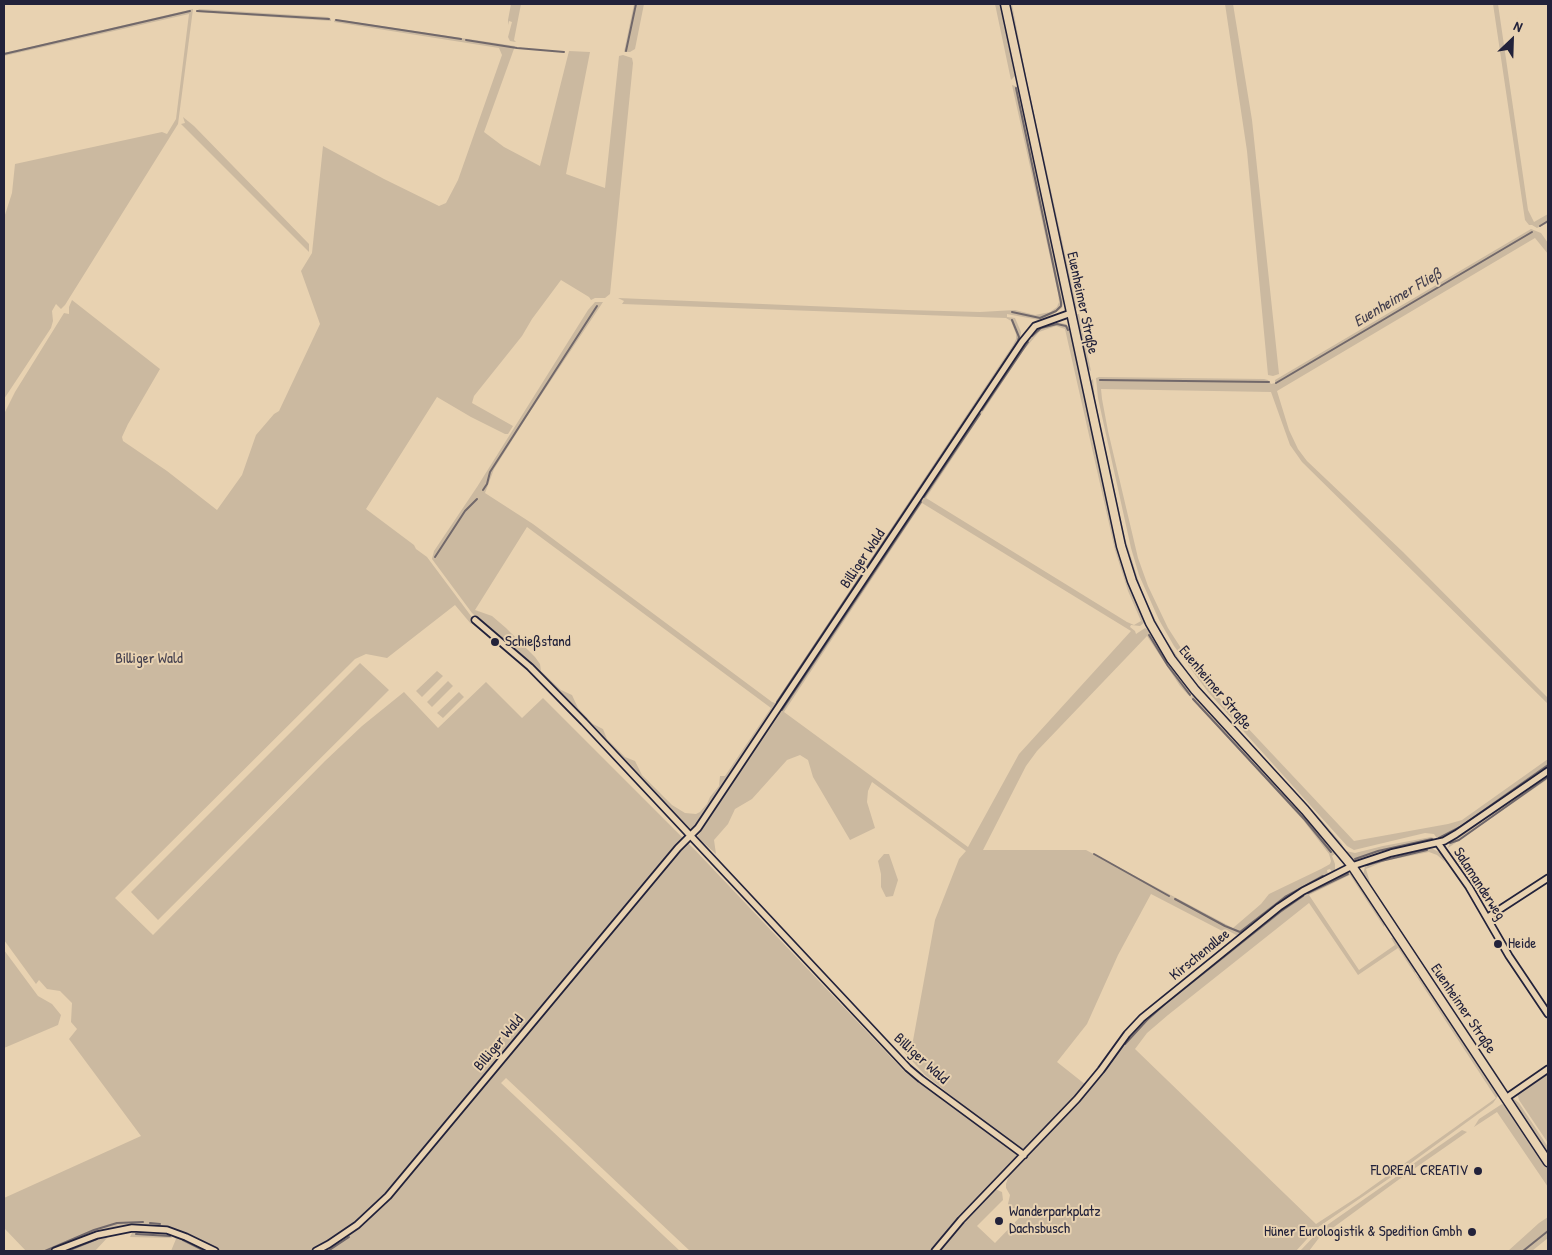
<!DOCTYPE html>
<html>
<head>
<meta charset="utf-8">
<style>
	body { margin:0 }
	#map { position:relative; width:1552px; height:1255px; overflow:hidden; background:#e8d2b1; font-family:"Patrick Hand",sans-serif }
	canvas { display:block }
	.frame { position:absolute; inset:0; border:5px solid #22223b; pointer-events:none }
	.north { position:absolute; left:1487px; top:15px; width:50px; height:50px; -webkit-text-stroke:4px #e8d2b1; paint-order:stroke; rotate:24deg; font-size:14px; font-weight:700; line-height:20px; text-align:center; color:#22223b }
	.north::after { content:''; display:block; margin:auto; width:18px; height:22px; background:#22223b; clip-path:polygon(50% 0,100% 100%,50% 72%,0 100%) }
</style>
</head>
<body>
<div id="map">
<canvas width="1552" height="1255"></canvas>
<div class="frame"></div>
<div class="north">N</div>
</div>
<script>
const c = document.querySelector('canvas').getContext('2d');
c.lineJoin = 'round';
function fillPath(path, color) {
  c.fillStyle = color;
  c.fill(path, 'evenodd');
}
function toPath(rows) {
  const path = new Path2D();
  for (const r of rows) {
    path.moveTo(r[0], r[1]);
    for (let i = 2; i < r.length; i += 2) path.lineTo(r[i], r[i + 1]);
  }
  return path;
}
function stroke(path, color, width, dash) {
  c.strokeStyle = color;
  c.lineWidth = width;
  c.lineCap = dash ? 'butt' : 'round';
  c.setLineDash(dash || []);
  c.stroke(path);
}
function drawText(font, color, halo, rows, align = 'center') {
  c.font = font + ' "Patrick Hand",sans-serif';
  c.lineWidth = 4;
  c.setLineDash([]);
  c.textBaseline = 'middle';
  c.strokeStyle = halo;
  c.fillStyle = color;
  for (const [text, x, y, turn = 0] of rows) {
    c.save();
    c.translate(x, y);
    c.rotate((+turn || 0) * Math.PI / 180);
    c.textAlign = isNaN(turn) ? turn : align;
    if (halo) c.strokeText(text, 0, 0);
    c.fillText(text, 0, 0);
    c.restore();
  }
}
fillPath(toPath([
	[511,4,521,4,514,40,516,42,510,41,508,37,512,22,509,21,508,25,508,20],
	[634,4,644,4,635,49,630,52,624,52],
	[995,4,1000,4,1015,76,1011,80],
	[1008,4,1012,4,1026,76,1023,76],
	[1225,4,1233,4,1252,120,1279,374,1273,376,1268,375,1247,151],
	[1493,4,1498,4,1528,210,1534,222,1548,214,1548,223,1537,228,1532,225,1529,225,1525,220],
	[193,9,178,124,65,305,61,309,56,304,52,311,53,321,51,328,4,399,4,218,12,193,15,164,162,132,167,134,176,119,189,14,4,56,4,53],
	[199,9,328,17,331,19,331,21,196,12],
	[335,19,515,46,484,132,504,147,540,166,569,51,590,52,566,174,605,188,619,56,623,55,632,58,633,63,610,294,605,298,595,298,591,300,589,297,561,280,532,319,522,336,474,396,472,403,513,426,508,434,505,434,471,417,437,397,366,509,414,545,416,549,427,557,474,620,471,624,455,605,387,658,366,654,355,659,115,898,153,935,325,761,362,726,404,692,438,728,486,682,522,718,543,698,696,851,906,1073,1019,1154,1015,1161,1006,1168,968,1209,932,1251,690,1251,506,1078,501,1083,680,1251,171,1251,176,1239,164,1228,132,1225,101,1231,50,1251,26,1251,4,1228,4,1198,141,1136,69,1039,77,1029,71,1022,72,1003,60,991,47,989,39,980,36,984,4,940,4,414,15,392,64,313,69,314,69,307,72,300,160,369,128,424,122,437,123,441,167,471,217,510,242,475,256,435,274,414,279,411,320,324,301,271,312,253,323,146,384,179,439,206,446,203,458,180,502,55,499,48,334,22],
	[1027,81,1077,308,1076,309,1073,308,1025,82],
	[1012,85,1018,87,1064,301,1062,308,1049,317,1039,320,1007,314,1007,317,1015,318,1021,332,1020,340,696,827,692,829,688,829,538,672,472,613,432,559,434,551,477,487,588,310,595,302,603,302,530,412,494,469,485,493,533,524,772,702,775,703,1013,345,1016,339,1016,334,1011,321,1006,318,622,304,624,301,618,298,907,310,980,312,1015,310,1035,315,1050,312,1057,307,1059,302,1058,293],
	[527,527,771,708,725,776,720,776,719,786,710,797,707,804,700,812,696,814,685,813,672,805,642,775,635,761,625,757,607,739,603,729,593,724,578,708,572,695,561,690,541,671,540,664,535,657,506,628,492,616,475,610],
	[183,117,194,126,309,244,309,252,181,124,185,123],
	[1531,229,1541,233,1548,243,1548,254,1535,238,1277,391,1289,430,1298,449,1307,461,1403,552,1548,698,1548,704,1302,462,1290,445,1271,392,1101,389,1102,399,1108,431,1138,558,1148,586,1168,628,1192,665,1213,691,1354,841,1448,824,1462,820,1548,759,1548,768,1447,836,1438,840,1434,834,1425,833,1354,850,1347,846,1208,692,1174,646,1159,620,1139,575,1131,548,1098,398,1096,378,1099,377,1264,379,1268,380,1271,384,1275,383,1275,380],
	[1077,314,1079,314,1091,371,1087,368,1075,315],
	[1056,322,1066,324,1069,327,1119,553,1131,592,1145,622,1140,626,1131,625,1130,627,1135,631,1136,634,1145,628,1149,630,1167,660,1191,692,1191,696,1196,697,1307,819,1335,854,1332,856,1335,864,1335,872,1332,872,1330,869,1327,870,1328,875,1284,900,1238,936,1227,930,1226,932,1230,935,1151,894,1118,955,1087,1024,1057,1062,1086,1085,1040,1134,1026,1148,1022,1148,992,1128,925,1075,904,1052,912,1046,935,920,959,859,966,851,872,782,868,791,867,802,875,828,850,840,813,777,808,760,800,755,787,760,752,799,735,809,728,824,714,840,716,854,697,837,779,715,777,714,1025,342,1035,330],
	[1056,326,1065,329,1115,550,1128,591,1141,621,1134,625,1127,622,926,498,1023,351,1039,332],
	[922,503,1131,631,1019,754,968,847,784,712],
	[1147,636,1180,686,1303,820,1329,854,1331,861,1330,864,1321,869,1269,894,1261,904,1233,928,1086,850,983,850,1026,766,1037,751],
	[1093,379,1095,400,1125,538,1143,595,1163,635,1189,674,1202,690,1324,823,1342,844,1343,847,1199,689,1177,661,1157,628,1139,590,1125,545,1089,382],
	[360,663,389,690,158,920,131,892],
	[437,671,443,676,422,697,416,691],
	[448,681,453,686,432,707,427,702],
	[459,692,464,697,443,718,437,713],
	[1548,773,1548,779,1448,848,1450,841],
	[1431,837,1434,838,1434,841,1356,862,1353,862,1346,851,1355,853,1383,846],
	[1424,848,1433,849,1441,853,1445,862,1437,855,1429,852,1385,861,1366,869,1371,886,1508,1091,1504,1089,1363,876,1365,866,1369,862],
	[884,854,889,854,898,880,893,896,886,897,881,887,881,874,878,861],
	[1347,872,1351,874,1363,890,1385,922,1384,927,1350,875,1309,895,1359,970,1395,945,1391,938,1394,937,1416,971,1415,973,1418,977,1421,977,1498,1092,1498,1096,1493,1103,1400,1171,1317,1228,1296,1251,938,1251,967,1217,995,1189,1002,1192,1003,1200,977,1226,995,1243,1021,1216,1008,1204,1010,1195,1006,1188,1006,1184,1010,1172,1099,1079,1128,1037,1143,1020,1284,906,1304,894],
	[1309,903,1358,975,1398,948,1496,1098,1359,1196,1316,1224,1135,1049,1147,1033,1168,1015],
	[4,950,38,996,52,1004,61,1015,58,1025,4,1048],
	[1548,1071,1548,1143,1519,1100,1517,1093],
	[1513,1098,1519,1103,1548,1147,1548,1155,1513,1102],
	[1502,1104,1508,1107,1548,1169,1548,1187,1497,1112,1474,1127,1479,1119],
	[1462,1130,1467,1132,1411,1171,1411,1167,1413,1164],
	[1403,1172,1405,1175,1319,1238,1309,1251,1300,1251,1320,1230],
	[1548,1217,1548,1238,1532,1251,1508,1251,1539,1223],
	[142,1232,165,1233,171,1236,172,1238,130,1237,132,1233],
	[106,1235,108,1237,95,1251,61,1251,91,1239]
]), '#cbb9a0');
stroke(toPath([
	[197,11,329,19],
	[336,20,461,39],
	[466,40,517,48,564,52],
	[626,51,636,4],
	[4,54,190,11],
	[1540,226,1548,221],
	[1012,312,1040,318,1056,311,1061,306,1061,302,1016,88],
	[1032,336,1041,328,1057,324,1066,326,1068,330],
	[1100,380,1269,382],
	[1276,383,1532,232],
	[982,410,1028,342],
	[483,490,487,484,490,472,597,306],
	[924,497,980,414],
	[435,557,465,511,477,499],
	[1149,635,1168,666,1190,695],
	[1193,699,1305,820,1331,852],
	[777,702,1018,341,1019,337,1012,320],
	[782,710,921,502],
	[1439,838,1460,827,1548,765],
	[1450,843,1459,840,1548,777],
	[1094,854,1169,896],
	[1355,859,1378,851,1432,839],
	[1367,865,1381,861,1427,850],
	[1308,893,1348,874],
	[1175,899,1225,926,1240,932,1285,897,1323,876],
	[1125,1044,1147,1020,1165,1004,1280,912,1303,896],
	[150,1223,160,1224],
	[136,1234,170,1236],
	[183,1240,205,1251],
	[45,1251,94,1230,117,1223,143,1222],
	[67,1251,97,1239],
	[328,1251,349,1237],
	[1523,1251,1548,1231]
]), '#71686a', 2);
const minor = toPath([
	[475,620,530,667,584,722,908,1068,921,1079,1024,1155],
	[1438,843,1469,887,1509,956,1548,1014],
	[1488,917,1548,878],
	[1506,1098,1548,1069],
	[55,1251,97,1235,132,1228,167,1230,186,1237,215,1251],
	[316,1251,329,1244,357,1225,388,1196,678,848,698,828,1022,342,1035,326,1071,313],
	[935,1251,961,1220,1077,1099,1101,1070,1127,1034,1142,1018,1279,907,1303,891,1352,866,1391,853,1444,841,1456,834,1548,771]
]);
const secondary = toPath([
	[1005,4,1121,546,1132,581,1150,623,1171,659,1195,690,1305,810,1352,866,1548,1162]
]);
stroke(minor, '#22223b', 9);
stroke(secondary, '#22223b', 11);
stroke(minor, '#e8d2b1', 5.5);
stroke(secondary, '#e8d2b1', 8);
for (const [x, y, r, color] of [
	[495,642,5,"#22223b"],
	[1498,944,5,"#22223b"],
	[1478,1171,5,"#22223b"],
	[999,1221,5,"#22223b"],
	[1472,1232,5,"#22223b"]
]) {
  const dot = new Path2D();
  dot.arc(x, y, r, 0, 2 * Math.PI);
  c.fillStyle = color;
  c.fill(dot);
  stroke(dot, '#e8d2b1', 2);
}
drawText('15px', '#22223b', '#e8d2b1', [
	["Euenheimer Straße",1082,303,78],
	["Billiger Wald",863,559,-56],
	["Euenheimer Straße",1215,688,50],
	["Salamanderweg",1479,884,57],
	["Kirschenallee",1200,955,-39],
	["Euenheimer Straße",1463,1009,56],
	["Billiger Wald",499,1043,-50],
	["Billiger Wald",921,1059,42]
]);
drawText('15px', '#22223b', '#e8d2b1', [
	["Schießstand",505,642],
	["Heide",1508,944],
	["FLOREAL CREATIV",1468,1171,"right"],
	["Wanderparkplatz",1009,1212],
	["Dachsbusch",1009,1229],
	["Hüner Eurologistik & Spedition Gmbh",1462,1232,"right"]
], 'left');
drawText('15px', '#44404f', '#e8d2b1', [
	["Billiger Wald",149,659]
]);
drawText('italic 16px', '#433f4e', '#e8d2b1', [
	["Euenheimer Fließ",1398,298,-31]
]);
</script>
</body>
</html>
